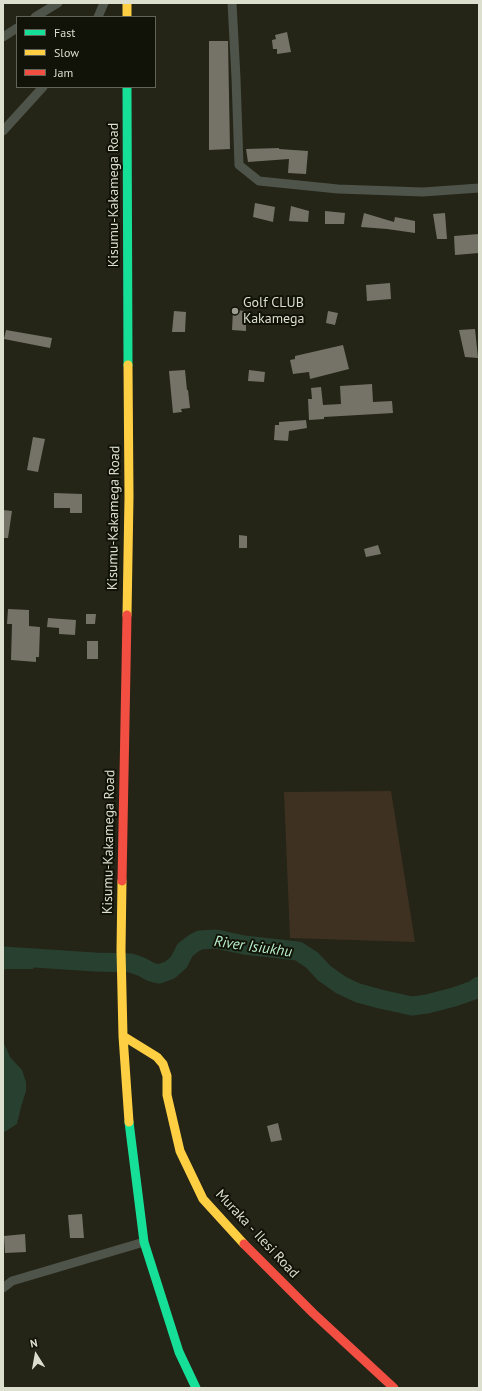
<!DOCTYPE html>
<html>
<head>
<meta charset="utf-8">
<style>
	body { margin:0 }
	#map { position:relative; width:482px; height:1391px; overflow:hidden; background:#242417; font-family:"PT Sans",sans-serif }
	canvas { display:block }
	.frame { position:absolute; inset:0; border:4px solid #dcdece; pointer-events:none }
	.legend { position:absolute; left:16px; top:16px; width:140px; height:72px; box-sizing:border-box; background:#111208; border:1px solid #626457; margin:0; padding:5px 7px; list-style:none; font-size:12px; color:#dcdece }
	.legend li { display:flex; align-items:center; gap:8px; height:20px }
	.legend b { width:20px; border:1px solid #626457 }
	.north { position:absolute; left:16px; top:1335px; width:40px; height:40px; -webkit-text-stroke:3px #111208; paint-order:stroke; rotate:349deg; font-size:11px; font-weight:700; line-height:16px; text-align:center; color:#dcdece }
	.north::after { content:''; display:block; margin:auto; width:14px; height:18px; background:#dcdece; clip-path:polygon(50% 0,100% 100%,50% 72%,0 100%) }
</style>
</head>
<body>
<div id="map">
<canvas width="482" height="1391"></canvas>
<div class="frame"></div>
<ul class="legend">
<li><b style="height:5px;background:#16e098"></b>Fast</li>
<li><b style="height:5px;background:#ffcf43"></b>Slow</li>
<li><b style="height:5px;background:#f24e42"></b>Jam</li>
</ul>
<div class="north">N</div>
</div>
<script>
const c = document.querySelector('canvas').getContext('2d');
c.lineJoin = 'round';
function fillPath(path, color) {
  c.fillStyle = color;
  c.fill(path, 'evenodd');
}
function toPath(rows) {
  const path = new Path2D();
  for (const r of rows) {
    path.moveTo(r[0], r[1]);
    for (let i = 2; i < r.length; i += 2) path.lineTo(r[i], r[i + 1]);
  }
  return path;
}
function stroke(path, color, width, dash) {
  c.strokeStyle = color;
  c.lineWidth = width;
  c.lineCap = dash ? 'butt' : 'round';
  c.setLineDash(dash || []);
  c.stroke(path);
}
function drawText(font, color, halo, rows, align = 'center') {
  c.font = font + ' "PT Sans",sans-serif';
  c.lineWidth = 4;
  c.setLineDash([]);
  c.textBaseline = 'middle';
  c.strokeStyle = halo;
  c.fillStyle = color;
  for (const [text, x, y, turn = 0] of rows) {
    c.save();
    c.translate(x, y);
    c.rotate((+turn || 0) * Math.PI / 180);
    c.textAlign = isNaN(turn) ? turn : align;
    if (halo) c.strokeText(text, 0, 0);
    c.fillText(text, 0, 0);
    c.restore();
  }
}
fillPath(toPath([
	[391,791,415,942,290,938,284,792]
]), '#3f3121');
fillPath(toPath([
	[3,949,35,952,33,969,6,969,3,970],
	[3,1041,10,1057,22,1070,26,1082,26,1091,21,1107,17,1124,3,1133]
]), '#28402f');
stroke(toPath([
	[3,956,95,962,131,963,142,967,151,972,159,974,170,970,179,962,185,950,194,943,200,940,216,939,244,945,298,951,312,960,324,973,341,985,358,993,380,999,412,1006,427,1004,454,997,474,990,479,986]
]), '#28402f', 19);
fillPath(toPath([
	[287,32,291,52,277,54,277,49,273,49,272,40,276,39,275,35],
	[209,41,228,41,230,149,209,150],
	[279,148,279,149,308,151,306,174,288,173,289,159,248,162,246,149],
	[255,203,275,207,273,222,253,217],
	[291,206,309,211,308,222,289,221],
	[325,211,345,213,344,224,325,224],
	[364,213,394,222,395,217,415,221,415,233,387,229,361,227],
	[445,213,447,239,437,239,433,214],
	[479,234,479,253,455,255,454,236],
	[390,283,391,299,367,301,366,285],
	[233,310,246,311,246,331,232,330],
	[174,311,186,312,185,332,172,332],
	[328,311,338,313,335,325,326,323],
	[475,329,478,358,465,357,459,330],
	[6,330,52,338,50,348,4,339],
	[343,345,349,369,310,379,309,372,293,374,290,360,295,359,295,356],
	[185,370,187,390,188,390,190,408,181,409,182,412,173,413,169,371],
	[249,370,265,372,264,382,248,381],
	[372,384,373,402,392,401,393,413,324,417,324,419,309,420,308,399,312,399,311,388,321,387,323,405,341,404,340,386],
	[306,420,307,428,289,431,288,441,274,440,275,425,279,425,279,422],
	[33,437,45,439,38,472,27,470],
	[54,493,82,494,82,513,70,513,70,508,54,508],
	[3,510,12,511,8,538,3,538],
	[239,535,247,536,247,548,239,548],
	[378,545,381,554,366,557,364,549],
	[8,609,29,610,29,626,40,627,39,657,36,657,36,662,11,660,12,624,7,624],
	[86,614,96,614,95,624,86,624],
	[48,618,76,620,75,635,59,634,59,628,47,627],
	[87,641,98,641,98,659,87,659],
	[278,1123,282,1140,271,1142,267,1126],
	[82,1214,84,1238,70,1238,68,1215],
	[25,1234,26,1252,5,1253,4,1236]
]), '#757367');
stroke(toPath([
	[232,3,236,78,239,165,259,181,338,189,423,192,479,188],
	[35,17,58,3],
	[98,17,104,3],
	[3,37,17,28],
	[3,131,43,87],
	[3,1288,12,1281,144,1242]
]), '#4e5449', 9);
stroke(toPath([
	[127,87,128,365],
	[129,1122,144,1242,179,1352,196,1388]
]), '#16e098', 9);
stroke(toPath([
	[127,3,127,17],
	[127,615,129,497,128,365],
	[122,881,121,950,123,1036,129,1122],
	[123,1036,157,1057,163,1064,167,1076,167,1095,180,1151,203,1199,244,1244]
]), '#ffcf43', 9);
stroke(toPath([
	[122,881,127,615],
	[244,1244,313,1313,394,1388]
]), '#f24e42', 9);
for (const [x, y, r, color] of [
	[235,311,4,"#9c9d8e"]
]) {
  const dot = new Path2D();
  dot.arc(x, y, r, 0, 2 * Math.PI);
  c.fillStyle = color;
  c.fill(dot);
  stroke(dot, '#111208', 1.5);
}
drawText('14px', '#dcdece', '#111208', [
	["Kisumu-Kakamega Road",114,195,-90],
	["Kisumu-Kakamega Road",114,518,-89],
	["Kisumu-Kakamega Road",109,842,-89],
	["Muraka - Ilesi Road",257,1234,47]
]);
drawText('14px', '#dcdece', '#111208', [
	["Golf CLUB",243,303],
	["Kakamega",243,319]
], 'left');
drawText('italic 15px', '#b8efca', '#111208', [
	["River Isiukhu",253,947,8]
]);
</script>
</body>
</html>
